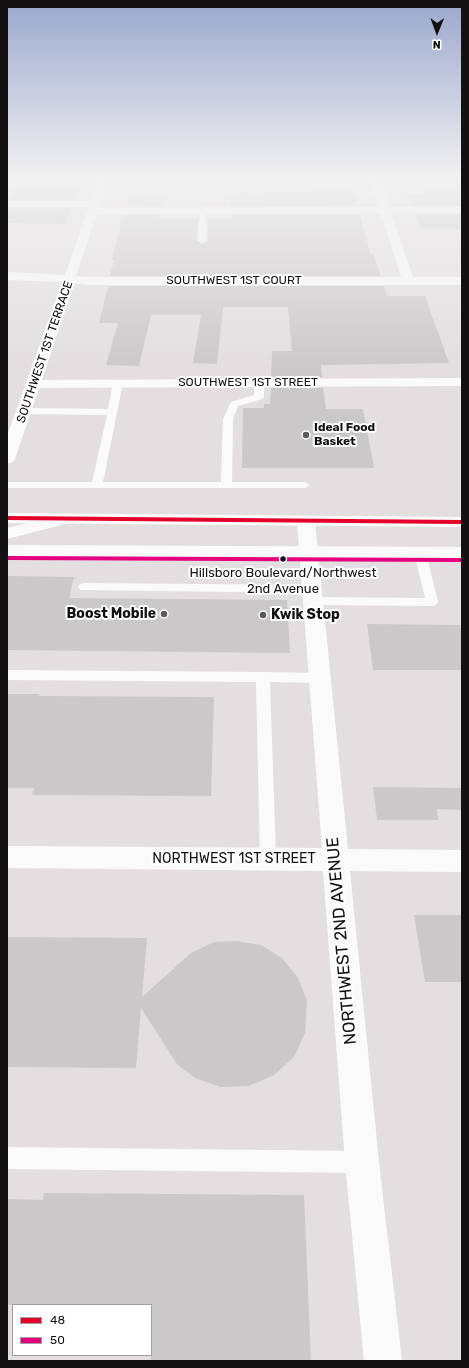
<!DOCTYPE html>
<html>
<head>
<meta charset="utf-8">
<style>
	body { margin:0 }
	#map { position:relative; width:469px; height:1368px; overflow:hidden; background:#e3dfe0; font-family:Rubik,sans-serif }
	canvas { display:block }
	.frame { position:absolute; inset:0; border:8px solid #131111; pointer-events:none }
	.legend { position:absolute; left:12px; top:1304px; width:140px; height:52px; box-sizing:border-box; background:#fff; border:1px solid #a1a0a0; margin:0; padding:5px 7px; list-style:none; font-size:12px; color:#131111 }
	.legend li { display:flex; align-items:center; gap:8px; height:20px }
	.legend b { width:20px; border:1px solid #a1a0a0 }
	.north { position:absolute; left:417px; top:12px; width:40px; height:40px; -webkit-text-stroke:3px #fff; paint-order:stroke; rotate:181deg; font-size:11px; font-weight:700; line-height:16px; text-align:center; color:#131111 }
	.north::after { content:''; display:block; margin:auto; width:14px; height:18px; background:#131111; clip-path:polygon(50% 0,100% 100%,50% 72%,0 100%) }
</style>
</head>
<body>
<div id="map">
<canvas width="469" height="1368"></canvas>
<div class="frame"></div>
<ul class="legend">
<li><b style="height:5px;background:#e4002b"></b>48</li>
<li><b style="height:5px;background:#e5007d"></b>50</li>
</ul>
<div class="north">N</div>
</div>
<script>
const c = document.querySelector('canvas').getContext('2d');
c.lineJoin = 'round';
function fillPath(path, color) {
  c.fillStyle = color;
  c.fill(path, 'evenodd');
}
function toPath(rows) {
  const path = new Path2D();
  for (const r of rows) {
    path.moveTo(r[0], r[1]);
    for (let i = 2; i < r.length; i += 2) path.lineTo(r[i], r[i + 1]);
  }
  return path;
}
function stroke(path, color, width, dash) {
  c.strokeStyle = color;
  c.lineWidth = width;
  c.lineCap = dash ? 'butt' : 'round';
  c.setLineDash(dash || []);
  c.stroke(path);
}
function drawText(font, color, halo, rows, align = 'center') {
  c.font = font + ' Rubik,sans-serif';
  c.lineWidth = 4;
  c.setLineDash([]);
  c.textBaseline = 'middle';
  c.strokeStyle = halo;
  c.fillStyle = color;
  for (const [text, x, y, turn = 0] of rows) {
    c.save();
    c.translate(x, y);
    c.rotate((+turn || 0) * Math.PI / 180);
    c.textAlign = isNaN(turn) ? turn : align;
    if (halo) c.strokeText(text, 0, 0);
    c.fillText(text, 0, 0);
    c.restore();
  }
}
fillPath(toPath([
	[14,187,79,187,75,200,7,200],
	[315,191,353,191,357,206,231,206,231,193,315,192],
	[426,191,462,191,462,206,412,206,407,194,427,194],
	[129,198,162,198,161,206,126,206],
	[7,208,71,208,65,224,7,223],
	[415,214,462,214,462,229,422,229],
	[123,215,159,215,159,219,198,219,196,241,203,244,208,241,208,219,231,219,231,215,360,215,371,255,374,255,381,276,110,276,114,260,112,260],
	[108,286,384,286,387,296,425,296,449,363,321,365,322,377,271,377,272,351,292,351,288,307,223,307,217,364,193,363,201,315,151,315,139,366,106,365,118,323,99,323],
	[271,388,323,388,326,409,363,409,374,468,242,468,243,408,264,408,264,404,270,404],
	[7,576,74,577,69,598,287,600,290,653,7,650],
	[367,624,460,625,462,634,462,670,373,670],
	[7,694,40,694,39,696,214,697,211,796,32,795,34,788,7,788],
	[373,787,462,788,462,810,437,809,438,820,377,820],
	[414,915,462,915,462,982,425,982],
	[7,937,147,938,142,997,191,953,214,942,236,941,261,945,282,958,298,978,307,1001,305,1033,294,1057,274,1075,249,1086,221,1087,195,1078,177,1064,141,1008,136,1068,7,1067],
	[44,1193,304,1195,311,1361,151,1361,151,1305,7,1305,7,1199,43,1200]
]), '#cbc8c9');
fillPath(toPath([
	[203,209,206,211,206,241,202,243,198,241,200,211,203,209],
	[118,380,123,383,103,482,221,482,223,419,231,402,254,395,254,383,259,380,264,383,264,397,262,399,238,406,233,419,232,482,305,482,310,485,305,488,7,488,7,482,92,482,107,415,24,414,19,411,24,408,108,409,113,383,118,380],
	[420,549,424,550,426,553,438,602,436,605,432,606,312,605,308,604,306,601,308,598,312,597,425,598,414,553,416,550,420,549],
	[84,583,312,585,316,586,318,589,316,592,312,593,80,590,78,587,80,584,84,583],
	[7,670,263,672,319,673,324,674,326,678,324,682,319,683,270,682,276,859,274,864,268,866,262,864,260,859,256,682,7,680,7,670],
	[7,1147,362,1151,370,1154,373,1162,370,1170,362,1173,7,1169,7,1147]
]), '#fbfafa');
fillPath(toPath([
	[100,176,110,176,99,208,379,207,369,176,379,176,389,207,462,207,462,213,391,213,413,277,462,277,462,285,89,285,74,283,42,380,462,378,462,386,39,388,15,459,13,462,7,464,7,436,62,282,7,280,7,272,65,275,89,207,7,207,7,201,91,201,100,176],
	[381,213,401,277,89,277,76,276,97,214,381,213],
	[63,514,69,515,72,519,69,523,7,539,7,528,63,514],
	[306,517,312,518,315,522,348,849,462,850,462,872,350,871,379,1162,402,1361,364,1361,345,1162,323,871,7,868,7,846,322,848,297,522,300,518,306,517]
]), '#fbfafa');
fillPath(toPath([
	[7,513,462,517,462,527,7,523,7,513],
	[7,545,462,547,462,559,7,557,7,545]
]), '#fbfafa');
stroke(toPath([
	[7,518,462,522]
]), '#e4002b', 4);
stroke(toPath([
	[7,558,462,560]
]), '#e5007d', 4);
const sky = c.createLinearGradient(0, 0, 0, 368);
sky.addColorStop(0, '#9aa8cc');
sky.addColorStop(0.48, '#f2f1f1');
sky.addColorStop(1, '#f2f1f100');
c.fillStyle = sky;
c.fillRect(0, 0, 469, 368);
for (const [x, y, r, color] of [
	[306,435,4,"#5c5959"],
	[283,559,3.5,"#131111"],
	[164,614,4,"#5c5959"],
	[263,615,4,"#5c5959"]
]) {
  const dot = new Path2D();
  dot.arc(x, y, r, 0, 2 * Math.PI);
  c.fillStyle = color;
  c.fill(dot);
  stroke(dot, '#fff', 1.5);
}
drawText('12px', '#131111', '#fff', [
	["SOUTHWEST 1ST COURT",234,281],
	["SOUTHWEST 1ST TERRACE",45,352,-71],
	["SOUTHWEST 1ST STREET",248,383]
]);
drawText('bold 12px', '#131111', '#fff', [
	["Ideal Food",314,428],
	["Basket",314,442]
], 'left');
drawText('13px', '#131111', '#fff', [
	["Hillsboro Boulevard/Northwest",283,573],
	["2nd Avenue",283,589]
]);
drawText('bold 14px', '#131111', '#fff', [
	["Boost Mobile",156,614],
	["Kwik Stop",271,615,"left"]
], 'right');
drawText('14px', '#131111', '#fff', [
	["NORTHWEST 1ST STREET",234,859]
]);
drawText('17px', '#131111', '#fff', [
	["NORTHWEST 2ND AVENUE",342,941,-95]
]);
</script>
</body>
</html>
